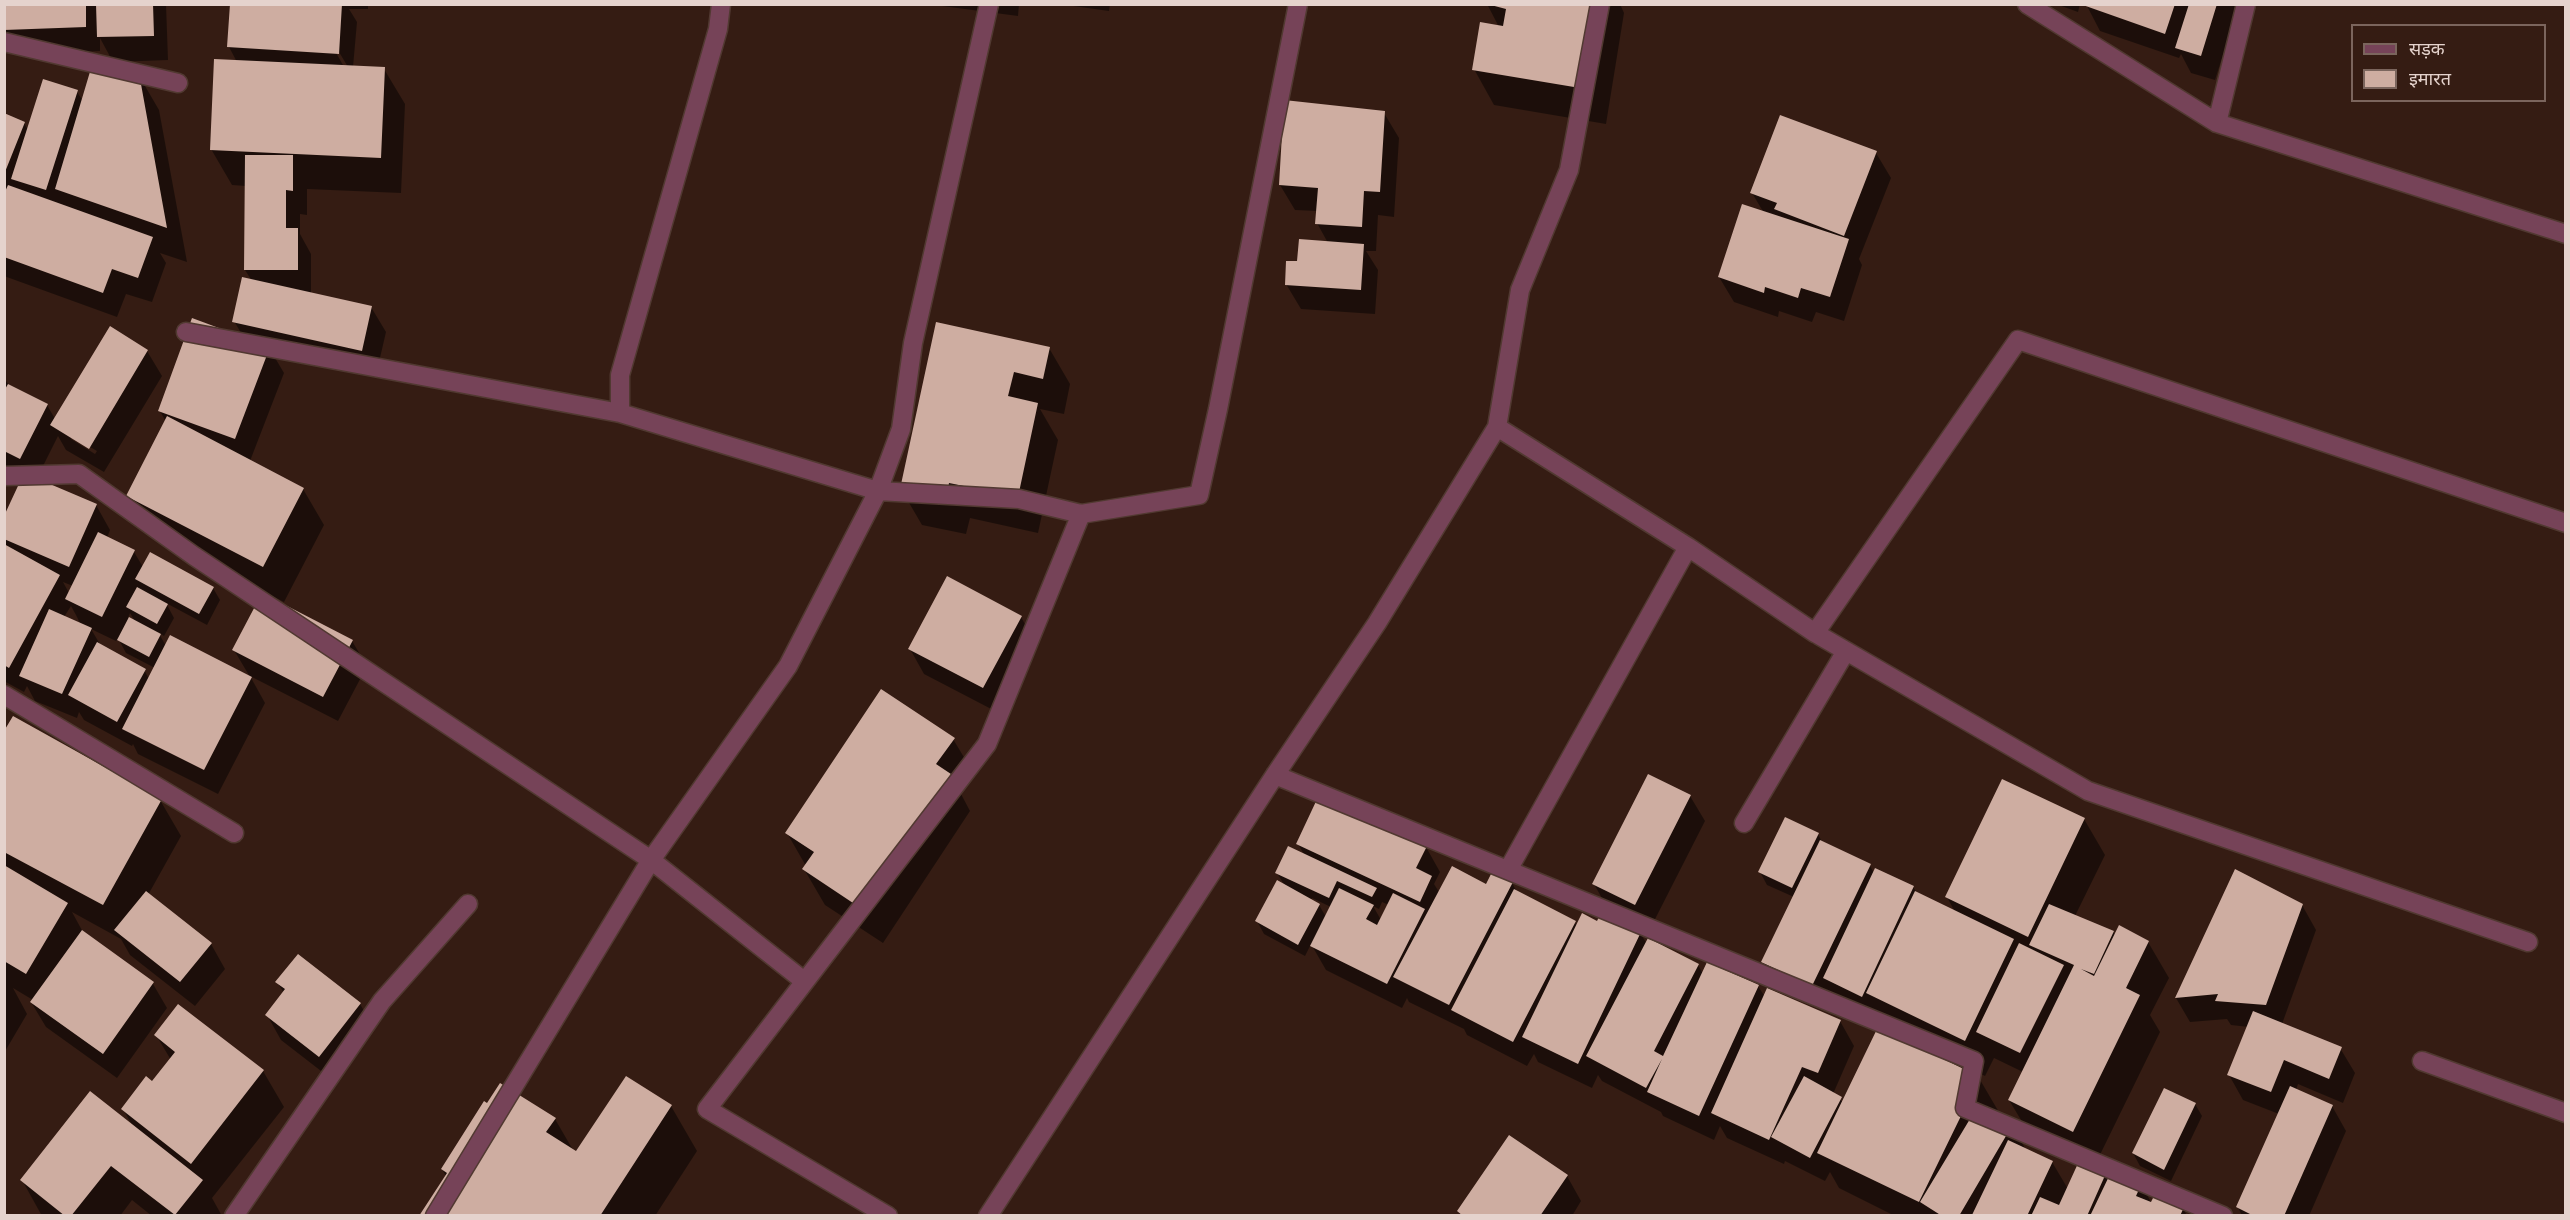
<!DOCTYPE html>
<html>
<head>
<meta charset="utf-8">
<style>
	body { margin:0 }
	#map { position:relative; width:2570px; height:1220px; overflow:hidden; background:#351c13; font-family:"PT Sans Narrow","Noto Sans Devanagari",sans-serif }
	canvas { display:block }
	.frame { position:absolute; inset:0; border:6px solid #e5d3cd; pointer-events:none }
	.legend { position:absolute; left:2351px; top:24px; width:195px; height:78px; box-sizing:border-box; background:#351c13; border:2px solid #7b655d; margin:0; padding:8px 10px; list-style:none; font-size:18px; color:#e5d3cd }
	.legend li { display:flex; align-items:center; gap:12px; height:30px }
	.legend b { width:30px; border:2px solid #7b655d }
</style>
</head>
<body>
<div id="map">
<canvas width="2570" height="1220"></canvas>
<div class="frame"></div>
<ul class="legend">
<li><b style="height:8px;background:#764358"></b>सड़क</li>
<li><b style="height:16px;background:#ceada1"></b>इमारत</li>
</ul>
</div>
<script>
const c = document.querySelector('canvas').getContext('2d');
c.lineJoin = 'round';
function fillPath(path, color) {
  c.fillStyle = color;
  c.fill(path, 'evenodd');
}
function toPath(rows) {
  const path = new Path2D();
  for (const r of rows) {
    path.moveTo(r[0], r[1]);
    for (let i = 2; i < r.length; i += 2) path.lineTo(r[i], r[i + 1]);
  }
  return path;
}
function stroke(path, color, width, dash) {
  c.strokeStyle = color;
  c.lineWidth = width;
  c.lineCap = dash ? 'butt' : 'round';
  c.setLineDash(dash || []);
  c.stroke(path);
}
fillPath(toPath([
	[4,4,166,4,168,60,113,62,100,38,100,51,19,55,4,30],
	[231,4,368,4,368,9,349,9,357,22,353,67,384,69,405,104,401,193,307,189,307,215,300,214,300,234,311,254,311,294,371,307,386,332,376,375,271,351,284,373,250,461,303,489,324,525,284,602,148,532,128,496,166,422,160,411,244,338,234,321,252,281,245,270,246,186,232,185,211,149,237,62,229,47],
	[336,47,348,67,344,67,334,49],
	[927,4,1019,4,1018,16],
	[1059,4,1110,4,1109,11],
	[1487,4,1620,4,1624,13,1606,124,1494,105,1474,69,1499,27],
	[2056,4,2080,4,2078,12],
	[2086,4,2239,4,2215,80,2191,73,2181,54,2179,58,2100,31],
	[138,74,159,110,187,262,160,253,166,263,152,302,126,294,117,317,4,276,4,114,24,123,28,130,77,92,83,101],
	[1384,113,1399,138,1394,217,1378,215,1376,251,1366,251,1378,270,1375,314,1301,309,1286,284,1298,263,1328,243,1317,223,1318,211,1295,210,1280,185],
	[1876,153,1891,178,1859,259,1862,265,1844,321,1816,312,1812,322,1779,311,1778,317,1734,302,1719,277,1764,213,1752,193],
	[937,324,1049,348,1070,384,1064,414,1040,409,1058,440,1038,533,970,518,966,534,922,525,901,489],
	[147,351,162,376,104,472,66,450,58,436,36,480,96,505,110,530,107,538,134,552,143,567,213,588,220,600,207,625,166,603,174,618,164,636,158,632,166,646,250,677,234,650,352,641,367,666,338,721,250,676,265,703,218,794,138,754,133,744,132,746,84,720,79,712,77,718,35,701,27,686,24,692,4,681,4,520,23,478,4,469,4,378,10,387,47,405,55,419],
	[71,436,97,451,95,454,71,439],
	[63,582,73,586,69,593],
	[71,606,76,615,81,625,64,617],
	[130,613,136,623,128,618],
	[91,629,116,641,118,638,126,653,155,668,149,679,144,670,101,646],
	[1021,617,1035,642,997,712,924,674,910,649],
	[4,734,160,800,181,836,148,895,211,944,225,969,195,1006,130,955,121,939,72,912,84,934,153,984,167,1008,117,1078,46,1027,31,1002,33,1000,13,988,27,1014,4,1053],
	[953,739,974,774,961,794,970,811,883,943,825,905,804,869,806,866,787,833],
	[1690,796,1705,821,1650,929,1608,909,1594,884],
	[2084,819,2105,855,2075,916,2113,932,2116,936,2148,942,2169,978,2150,1015,2160,1032,2094,1167,2141,1184,2152,1204,2183,1208,2187,1216,1895,1216,1839,1188,1830,1172,1825,1181,1785,1161,1784,1164,1727,1138,1720,1126,1714,1140,1663,1116,1661,1112,1602,1081,1598,1075,1592,1088,1538,1062,1534,1054,1527,1066,1467,1035,1464,1029,1409,1002,1407,998,1402,1008,1326,970,1311,944,1305,956,1264,934,1257,921,1285,886,1277,873,1305,856,1298,844,1426,847,1440,872,1434,884,1439,892,1512,883,1517,892,1575,923,1577,926,1598,924,1640,933,1647,944,1698,965,1703,974,1758,986,1765,997,1840,1021,1854,1046,1833,1094,1843,1102,1979,1078,2000,1114,2012,1125,2026,1150,2052,1162,2068,1189,2081,1160,2030,1135,2009,1100,2023,1072,1994,1058,1985,1076,1888,1029,1777,986,1763,962,1794,897,1767,885,1760,872,1818,834,1823,844,1870,866,1874,873,1913,887,1917,893,1955,912,1947,897],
	[1312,898,1331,907,1326,917,1319,905,1311,901],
	[1382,902,1389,905,1381,920,1373,906,1379,909],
	[2302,905,2316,930,2282,1024,2340,1048,2355,1073,2343,1103,2298,1084,2296,1090,2332,1106,2346,1131,2309,1216,2242,1216,2238,1207,2279,1114,2243,1100,2229,1075,2249,1027,2231,1025,2227,1019,2190,1022,2176,998],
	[277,982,360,1004,374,1028,334,1081,281,1040,267,1015,284,993],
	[156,1035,263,1071,284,1107,212,1198,222,1216,152,1216,132,1200,120,1216,42,1216,22,1180,132,1125,123,1109,152,1083,171,1060],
	[2195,1104,2202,1116,2171,1181,2140,1166,2133,1153],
	[671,1106,697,1151,655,1216,421,1216,446,1176,442,1169,555,1119,573,1150,577,1153],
	[1567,1176,1581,1201,1572,1216,1461,1216,1458,1211]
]), '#0007');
fillPath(toPath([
	[4,4,86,4,86,27,4,30],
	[96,4,153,4,154,36,97,37],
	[230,4,342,4,339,54,227,47],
	[1487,4,1600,4,1586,89,1472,70,1480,22,1503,26,1506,9],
	[2080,4,2175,4,2165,34],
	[2189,4,2217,4,2201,56,2175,48],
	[214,59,385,67,381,158,210,150],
	[92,65,139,73,167,228,55,189],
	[43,79,78,90,46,190,11,179],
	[1284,100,1385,111,1380,192,1364,191,1362,227,1315,224,1318,188,1279,185],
	[4,113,25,122,5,172,4,172],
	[1780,115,1877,151,1844,236,1774,209,1777,203,1750,193],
	[245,155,293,155,293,191,286,190,286,228,298,228,298,270,244,270],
	[8,185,153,237,138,278,112,269,103,293,4,257,4,194],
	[1742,204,1849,239,1830,297,1801,288,1798,298,1765,287,1764,293,1718,277],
	[1299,239,1364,244,1361,290,1285,285,1286,261,1297,261],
	[242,277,372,306,362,351,232,322],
	[192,318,270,347,235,439,158,411],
	[936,322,1050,347,1043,379,1014,372,1008,396,1038,403,1018,497,949,483,946,499,900,489],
	[110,326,148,350,89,449,50,425],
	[8,384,48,404,20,459,4,451,4,391],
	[167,416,304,488,263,567,126,496],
	[24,473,97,504,69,567,4,539,4,516],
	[98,532,135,550,102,617,65,599],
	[4,544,60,575,9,668,4,665],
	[150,552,214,587,199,614,135,579],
	[947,576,1022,616,983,688,908,649],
	[137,587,168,604,157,624,126,607],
	[262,593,353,640,323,697,232,650],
	[49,609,92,628,62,694,19,676],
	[129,617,161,634,149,657,117,640],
	[170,635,252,677,204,770,122,729],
	[97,642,146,669,117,722,68,695],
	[881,689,955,738,936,764,951,774,862,909,802,869,814,852,785,833],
	[13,716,162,799,103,905,4,852,4,731],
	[1648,774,1691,795,1635,905,1592,884],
	[2002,779,2085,818,2028,937,1945,897],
	[1319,795,1427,846,1416,868,1432,876,1420,902,1296,844],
	[1785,817,1819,833,1792,888,1758,872],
	[1820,840,1871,864,1812,986,1761,962],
	[1288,846,1377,888,1372,897,1337,881,1329,898,1275,873],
	[4,865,68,903,26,974,4,961],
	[1452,866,1486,884,1492,872,1513,882,1449,1005,1393,977],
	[1875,868,1914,886,1862,997,1823,978],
	[2235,869,2303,904,2266,1005,2215,1001,2218,994,2175,998],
	[1277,880,1320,904,1298,945,1255,921],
	[1339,888,1374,905,1366,919,1377,925,1393,893,1425,909,1387,984,1310,946],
	[1514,889,1576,921,1513,1042,1451,1010],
	[146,891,212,943,180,982,114,930],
	[1915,891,2014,939,1965,1041,1866,993],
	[2049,904,2114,931,2094,974,2081,969,2094,976,2119,925,2149,941,2126,988,2140,995,2073,1132,2008,1100,2074,965,2029,945],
	[1582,913,1597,921,1601,913,1641,932,1578,1064,1522,1037],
	[82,930,154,982,103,1054,30,1002],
	[1648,938,1699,964,1654,1051,1663,1056,1707,962,1759,985,1699,1116,1647,1092,1662,1059,1646,1088,1586,1056],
	[2019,943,2064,965,2020,1053,1976,1032],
	[298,954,361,1003,319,1057,265,1015,285,989,275,982],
	[1767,988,1841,1020,1818,1073,1802,1067,1769,1140,1711,1113],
	[178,1004,264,1070,191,1164,121,1109,146,1076,152,1081,175,1052,154,1035],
	[2253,1011,2342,1047,2329,1079,2284,1060,2271,1092,2227,1075],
	[1878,1027,1980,1077,1919,1202,1817,1153],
	[626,1076,672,1105,600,1216,419,1216,447,1173,441,1169,484,1101,487,1103,500,1083,556,1118,546,1132,576,1151],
	[1804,1076,1842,1097,1810,1158,1771,1137],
	[2290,1086,2333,1105,2284,1216,2254,1216,2236,1207],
	[2164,1088,2196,1103,2164,1170,2132,1153],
	[90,1091,203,1180,175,1215,111,1166,71,1216,65,1216,20,1180],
	[1979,1104,2013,1124,1959,1216,1942,1216,1920,1202],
	[1509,1135,1568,1175,1540,1216,1463,1216,1457,1211],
	[2008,1140,2053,1161,2027,1216,1974,1216,1972,1215],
	[2080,1159,2107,1171,2087,1216,2031,1216,2040,1197,2059,1205],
	[2112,1170,2142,1183,2136,1196,2151,1202,2155,1194,2184,1207,2180,1216,2090,1216]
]), '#ceada1');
const street = toPath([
	[2027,4,2217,123,2566,234],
	[4,42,178,83],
	[2217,123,2246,4],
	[186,332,620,413,878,491,1019,499,1081,514,1199,495,1218,409,1298,4],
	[620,413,620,375,718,29,721,4],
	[1497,427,1688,547,1815,633,2088,791,2528,942],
	[4,476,79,474,194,556,651,860,804,981],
	[1815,633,2018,340,2566,523],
	[4,695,234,833],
	[1275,775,1974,1061,1965,1108,2223,1216],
	[1744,823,1846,651],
	[1508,870,1688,547],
	[2422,1061,2566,1113],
	[234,1216,382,1001,468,904],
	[435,1216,651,860,788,666,878,491,901,429,913,343,989,4],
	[888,1216,707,1109,987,744,1081,514],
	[988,1216,1275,775,1377,623,1497,427,1520,290,1569,170,1600,4]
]);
stroke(street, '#513931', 21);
stroke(street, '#764358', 18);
</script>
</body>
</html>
